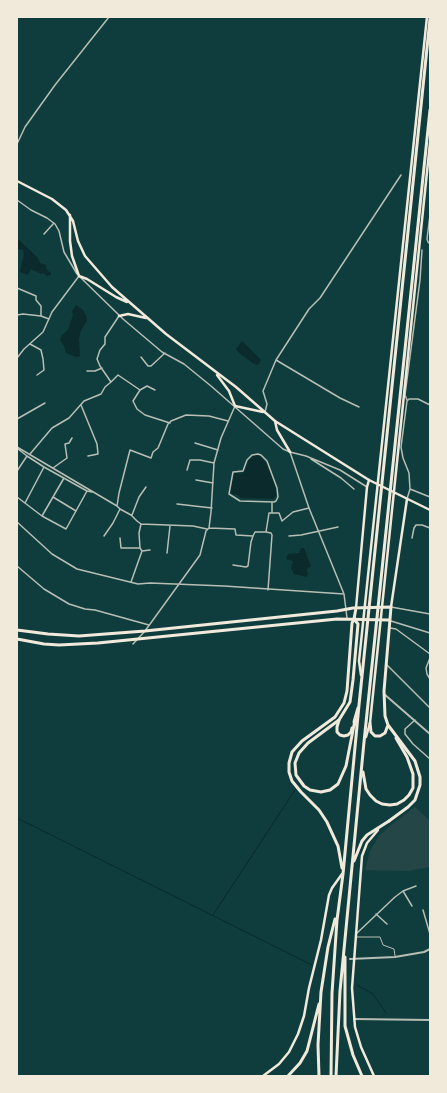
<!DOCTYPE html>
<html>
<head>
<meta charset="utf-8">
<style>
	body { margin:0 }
	#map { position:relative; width:447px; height:1093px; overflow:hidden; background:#0f3d3e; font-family:Bitter,serif }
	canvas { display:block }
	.frame { position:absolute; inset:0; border:18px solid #f1e9da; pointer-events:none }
</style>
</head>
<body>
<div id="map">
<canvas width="447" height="1093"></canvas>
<div class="frame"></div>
</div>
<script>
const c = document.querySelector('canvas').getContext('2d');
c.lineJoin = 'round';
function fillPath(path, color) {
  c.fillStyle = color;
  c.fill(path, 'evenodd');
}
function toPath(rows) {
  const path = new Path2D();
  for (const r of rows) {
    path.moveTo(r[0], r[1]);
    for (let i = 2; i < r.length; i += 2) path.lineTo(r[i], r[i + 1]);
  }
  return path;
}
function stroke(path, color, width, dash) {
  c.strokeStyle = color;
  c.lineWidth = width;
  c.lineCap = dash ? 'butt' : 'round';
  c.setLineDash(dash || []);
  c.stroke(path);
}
fillPath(toPath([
	[415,807,430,821,430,867,408,871,365,870,370,851,379,836,391,825]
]), '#244646');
fillPath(toPath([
	[17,238,38,258,40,263,46,265,46,268,48,271,51,273,51,275,47,276,43,273,41,274,31,269,28,275,20,272,24,254,23,250,17,249],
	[76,305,83,310,87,318,87,321,81,330,79,339,80,356,77,357,66,353,64,346,60,340,62,335,68,330,73,315,72,311],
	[242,341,261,360,258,365,254,364,238,352,236,349],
	[255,455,260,456,266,463,276,487,276,495,274,499,240,498,238,495,232,494,230,492,234,473,242,474,244,472,249,459],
	[301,548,304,548,311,566,307,569,308,574,307,577,293,574,294,573,291,569,293,561,286,559,288,554,299,553]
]), '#0a2a2b');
stroke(toPath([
	[17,818,312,965],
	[213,915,295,790],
	[357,985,373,994,386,1013]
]), '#0a2a2b', 1);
stroke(toPath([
	[357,937,380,937,383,945,394,949,395,956]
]), '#b8beb3', 1);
stroke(toPath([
	[17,144,25,127,55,85,109,17],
	[17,200,31,210,47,218,55,224,59,231,64,252,77,274],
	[430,215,427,239,428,242,430,244],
	[44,234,54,223],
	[80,277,123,319,162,352,184,364,211,386,283,449,290,452,306,456,340,470,367,487],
	[17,288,36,296,36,300,41,306,41,316],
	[17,315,23,314,41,316,49,319],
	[30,344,41,350,43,359,44,370,37,375],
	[141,357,148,366,151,366,165,353],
	[17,358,24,349,43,332,52,312,79,276],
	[276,360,340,398,359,407],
	[87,371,95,371,102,368],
	[111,382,118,375,140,390],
	[155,390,147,386,140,390,133,401,137,409,145,415,170,423],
	[407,400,405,395,420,280,422,250],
	[81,405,97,444,98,454,88,456],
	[265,412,267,404,263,391,276,360,309,309,320,298,401,175],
	[17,419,45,403],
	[195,443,218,450],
	[17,447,117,506,120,509,131,515,137,521,141,524,193,526,207,529],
	[18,449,27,456,44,467,87,491,92,492],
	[290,452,309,508,344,594,347,618],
	[30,454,52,428,69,418,84,401,101,394,105,387,111,382,100,366,97,359,100,350,105,344,105,337,119,316],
	[258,454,261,455,267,461,277,488,278,497,276,501,274,502,240,501,229,494,233,472,243,471,247,460,252,455,258,454],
	[311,459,341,478,354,489],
	[53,468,67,458,65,444,69,443,72,438],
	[187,470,190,460,200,460,214,463],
	[17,471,27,456],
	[196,480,213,483],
	[410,489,409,473,403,458,401,447,407,401,409,399,418,399,430,405],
	[17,497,42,516,66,529,87,491],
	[53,497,76,511],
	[407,499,410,489,430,497],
	[25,503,44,467],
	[177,504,212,508],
	[117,506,119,493,130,450,151,458,153,452,158,448,168,424,171,421,186,415,209,416,228,421],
	[272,512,272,502],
	[132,515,139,497,146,487],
	[42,516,64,478],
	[17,522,52,554,77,569,138,584,150,583,224,586,344,594],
	[209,528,235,529,236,535,253,536,255,532,266,532,269,513,279,513,282,521,293,512,309,508],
	[266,532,271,533,272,535,268,590],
	[104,536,113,523,120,509],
	[289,536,301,535,338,527],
	[120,538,121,548,140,548,142,551,131,582],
	[412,538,414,528,416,525,422,525,430,528],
	[140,548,139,533,141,524],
	[142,551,150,550],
	[167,553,170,526],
	[233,565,246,567,248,566,251,542,253,536],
	[17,566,44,589,69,604,85,609,95,610,149,625],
	[391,607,430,614],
	[391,621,430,633],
	[390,628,396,629,430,654],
	[133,644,145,631,200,555,206,531,209,528,211,512,214,463,221,438,235,406],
	[430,658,426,668,427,674,430,679],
	[387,665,430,708],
	[415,720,405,729,405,734,413,744,430,759],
	[403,891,412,906],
	[423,910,430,934],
	[376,914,387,924],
	[357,933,395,897,403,891,416,886]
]), '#b8beb3', 1.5);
stroke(toPath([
	[384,694,430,734],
	[350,959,395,957,424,952,430,949],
	[354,1019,430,1020]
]), '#b8beb3', 2);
stroke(toPath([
	[391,607,407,499],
	[356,608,367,487,369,480],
	[263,1076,279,1064,289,1052,298,1034,304,1016,309,988,321,940,329,895,332,888,342,874],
	[374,1076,361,1047,355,1027,352,988,362,856,367,843,378,830]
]), '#f1e9da', 2.5);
stroke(toPath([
	[17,181,52,199,66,210,73,221,78,241,85,256,112,287,166,334,236,387,275,421,369,480,430,510],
	[70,215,70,241,72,256,79,276,87,279,116,297,127,302],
	[119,316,128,314,146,318],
	[217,375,229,391,235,406,263,412],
	[275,421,277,430,290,452],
	[361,675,359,661,427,17],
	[366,737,370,723,430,143]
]), '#f1e9da', 2.5);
stroke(toPath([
	[354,619,356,608],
	[17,630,48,634,79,636,145,631,337,611,353,608,391,607,384,691,385,716,388,725,415,761,420,777,420,785,415,800,408,807,389,821],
	[17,639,44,644,59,645,98,643,337,619,389,620],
	[339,720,337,727,337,732,340,735,344,736,348,735,351,732,352,728],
	[354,722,358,708],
	[370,723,371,732,375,736,380,736,385,733,388,725]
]), '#f1e9da', 3);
stroke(toPath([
	[363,772,366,789,370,795,376,801,382,804,390,805,397,804,404,800,409,795,413,788,413,774,407,757,396,738],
	[354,861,362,841,367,835,389,821],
	[342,868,338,846,327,822,319,810,301,792,292,781,289,772,289,763,292,752,302,741,335,717,344,703,347,691,352,623,354,619,358,624,353,680,350,702,339,720,308,743,299,753,295,763,296,775,304,786,310,790,321,792,330,790,338,784,346,766,355,720],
	[345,957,345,1026,353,1055,362,1076],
	[288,1076,300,1063,307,1051,319,1004],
	[319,1076,318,1045,321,992,328,947,335,919],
	[331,1076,332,993,337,920,343,874,359,705,430,19],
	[336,1076,340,991,364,742,430,110]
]), '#f1e9da', 3);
</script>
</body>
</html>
